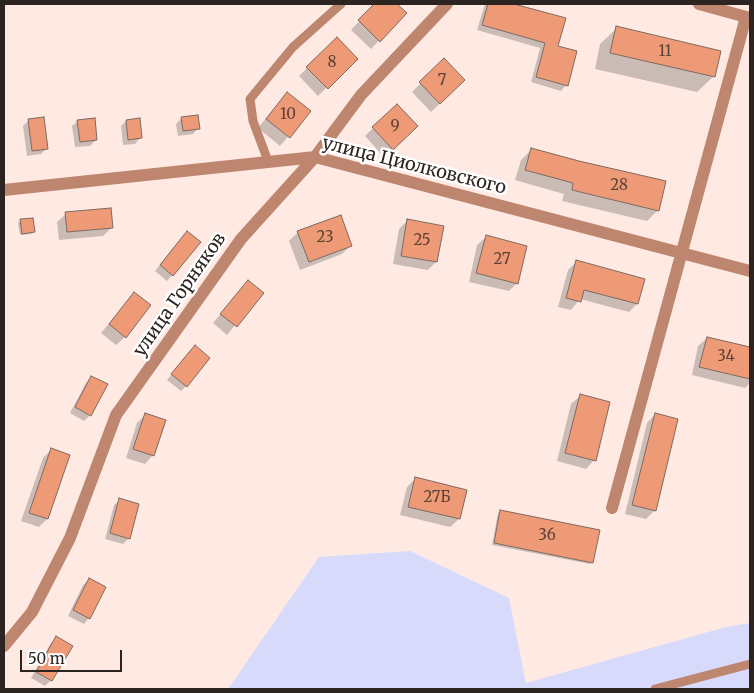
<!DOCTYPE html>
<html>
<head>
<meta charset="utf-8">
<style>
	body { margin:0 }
	#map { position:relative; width:754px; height:693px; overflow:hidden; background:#feeae3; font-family:Merriweather,serif }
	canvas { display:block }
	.frame { position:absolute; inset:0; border:5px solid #2c2420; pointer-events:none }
	.scale { position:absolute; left:20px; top:650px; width:102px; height:22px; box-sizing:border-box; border:2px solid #2c2420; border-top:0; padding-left:6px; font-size:15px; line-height:18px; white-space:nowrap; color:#2c2420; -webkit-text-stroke:4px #fff; paint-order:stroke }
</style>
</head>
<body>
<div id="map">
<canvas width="754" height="693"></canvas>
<div class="frame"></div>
<div class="scale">50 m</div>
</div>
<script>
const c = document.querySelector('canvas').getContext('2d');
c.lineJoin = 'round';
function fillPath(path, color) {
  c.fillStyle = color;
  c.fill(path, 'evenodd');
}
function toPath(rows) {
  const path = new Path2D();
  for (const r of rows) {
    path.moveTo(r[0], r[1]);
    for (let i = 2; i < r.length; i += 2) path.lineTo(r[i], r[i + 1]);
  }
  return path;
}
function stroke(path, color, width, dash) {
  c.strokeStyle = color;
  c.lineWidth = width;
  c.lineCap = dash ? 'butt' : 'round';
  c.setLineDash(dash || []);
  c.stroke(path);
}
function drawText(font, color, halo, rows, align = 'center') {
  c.font = font + ' Merriweather,serif';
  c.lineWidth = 5;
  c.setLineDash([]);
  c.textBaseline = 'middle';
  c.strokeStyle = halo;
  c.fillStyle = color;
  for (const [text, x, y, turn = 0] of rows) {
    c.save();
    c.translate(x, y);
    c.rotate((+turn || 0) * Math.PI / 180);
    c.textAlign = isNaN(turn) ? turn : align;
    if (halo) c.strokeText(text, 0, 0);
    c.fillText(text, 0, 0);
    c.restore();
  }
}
fillPath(toPath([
	[410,551,509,598,526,683,726,627,750,623,750,689,228,689,319,557]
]), '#d7dafb');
fillPath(toPath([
	[375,4,395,4,405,13,371,49,351,30],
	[485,4,510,4,564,19,557,46,566,85,561,91,531,82,540,48,477,30],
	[617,28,714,76,697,92,595,69,600,44],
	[337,39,356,59,318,96,299,76],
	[444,60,464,80,431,112,412,92],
	[279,102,309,112,280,146,258,128],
	[182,118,198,128,193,134,178,136,176,124],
	[29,120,46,149,41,154,27,156,23,126],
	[78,121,96,140,90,146,75,147,72,126],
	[126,121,140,138,135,144,123,145,121,126],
	[373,128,408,134,384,157,365,136],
	[532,149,664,182,657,211,647,221,562,201,564,194,515,180,521,160],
	[66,214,112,227,103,236,59,240,57,222],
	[21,220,33,232,31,234,20,235,18,223],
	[408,220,436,262,428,270,393,264,399,229],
	[298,232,351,245,342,254,300,270,289,241],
	[486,237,517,283,509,291,469,282,477,245],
	[181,238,199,243,167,281,155,271],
	[576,262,637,304,629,312,580,299,571,310,558,307,568,270],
	[248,282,262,293,227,335,213,323],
	[134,294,125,337,116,345,101,333],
	[707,338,750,348,750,383,745,388,692,375,698,346],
	[189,352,186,386,181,391,167,380],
	[92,377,90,415,84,421,70,413,86,383],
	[580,396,594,460,586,469,557,461,571,404],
	[146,414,153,455,145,464,126,458,137,423],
	[655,414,655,510,646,519,625,514,647,423],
	[51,450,68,456,47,519,39,527,21,521,43,458],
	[415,479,459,519,450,527,400,515,407,487],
	[120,500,129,538,123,544,105,539,114,505],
	[500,511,592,562,590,564,492,545,498,513],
	[89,580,89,618,84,624,68,616,83,585],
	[57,638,71,646,51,680,45,686,31,678,51,643]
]), '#0003');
const building = toPath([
	[374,4,397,4,407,13,380,42,358,20,374,4],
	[488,4,514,4,566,18,558,46,577,51,568,86,536,77,545,43,482,25,488,4],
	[616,26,721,51,715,77,610,53,616,26],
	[337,37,358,59,328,89,306,67,337,37],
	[444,58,465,80,440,104,419,82,444,58],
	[287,92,311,111,290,138,266,119,287,92],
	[397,104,418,126,393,150,372,127,397,104],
	[198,115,200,129,183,131,181,117,198,115],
	[44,117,48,149,32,151,28,119,44,117],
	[95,118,97,140,80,142,77,120,95,118],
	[140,118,142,138,128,140,126,120,140,118],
	[531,148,579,161,666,181,659,211,572,190,573,183,525,170,531,148],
	[111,208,113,228,67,232,65,212,111,208],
	[341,215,352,246,309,262,297,231,341,215],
	[33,218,35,232,22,234,20,219,33,218],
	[407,219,444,226,437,262,401,256,407,219],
	[187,231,201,242,173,276,160,265,187,231],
	[486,235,527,246,518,284,476,273,486,235],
	[576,260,645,279,638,304,584,290,581,302,566,298,576,260],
	[248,280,264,293,237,327,220,314,248,280],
	[134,292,151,305,126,338,109,324,134,292],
	[707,337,750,347,750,379,699,367,707,337],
	[195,345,210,358,187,387,171,374,195,345],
	[91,376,108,384,91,416,75,407,91,376],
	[580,394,610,402,596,461,565,453,580,394],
	[145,413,166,420,154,456,133,449,145,413],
	[655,413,678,419,656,511,632,505,655,413],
	[51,448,70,455,48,519,29,513,51,448],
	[415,477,467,490,460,519,408,507,415,477],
	[119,498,139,504,130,539,110,533,119,498],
	[500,510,600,530,593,563,494,543,500,510],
	[89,578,106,587,90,619,73,610,89,578],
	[56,636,73,646,52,681,36,672,56,636]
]);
fillPath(building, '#ef9a77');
stroke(building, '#7d6960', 1);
stroke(toPath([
	[268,161,253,121,250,99,293,47,341,4],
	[655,689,750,664]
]), '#bf866f', 9);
stroke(toPath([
	[4,190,315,157,750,271],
	[612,508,746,17],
	[4,646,32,612,70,538,116,415,241,239,315,157,361,95,447,4]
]), '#bf866f', 12);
stroke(toPath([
	[699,4,750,18]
]), '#bf866f', 12);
drawText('15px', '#5d4236', null, [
	["11",665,52],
	["8",332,63],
	["7",442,81],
	["10",288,115],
	["9",395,127],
	["28",619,186],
	["23",325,238],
	["25",422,241],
	["27",502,260],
	["34",726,357],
	["27Б",437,498],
	["36",547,536]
]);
drawText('18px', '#2c2420', '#fff', [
	["улица Циолковского",414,166,14],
	["улица Горняков",180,295,-55]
]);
</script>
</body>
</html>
